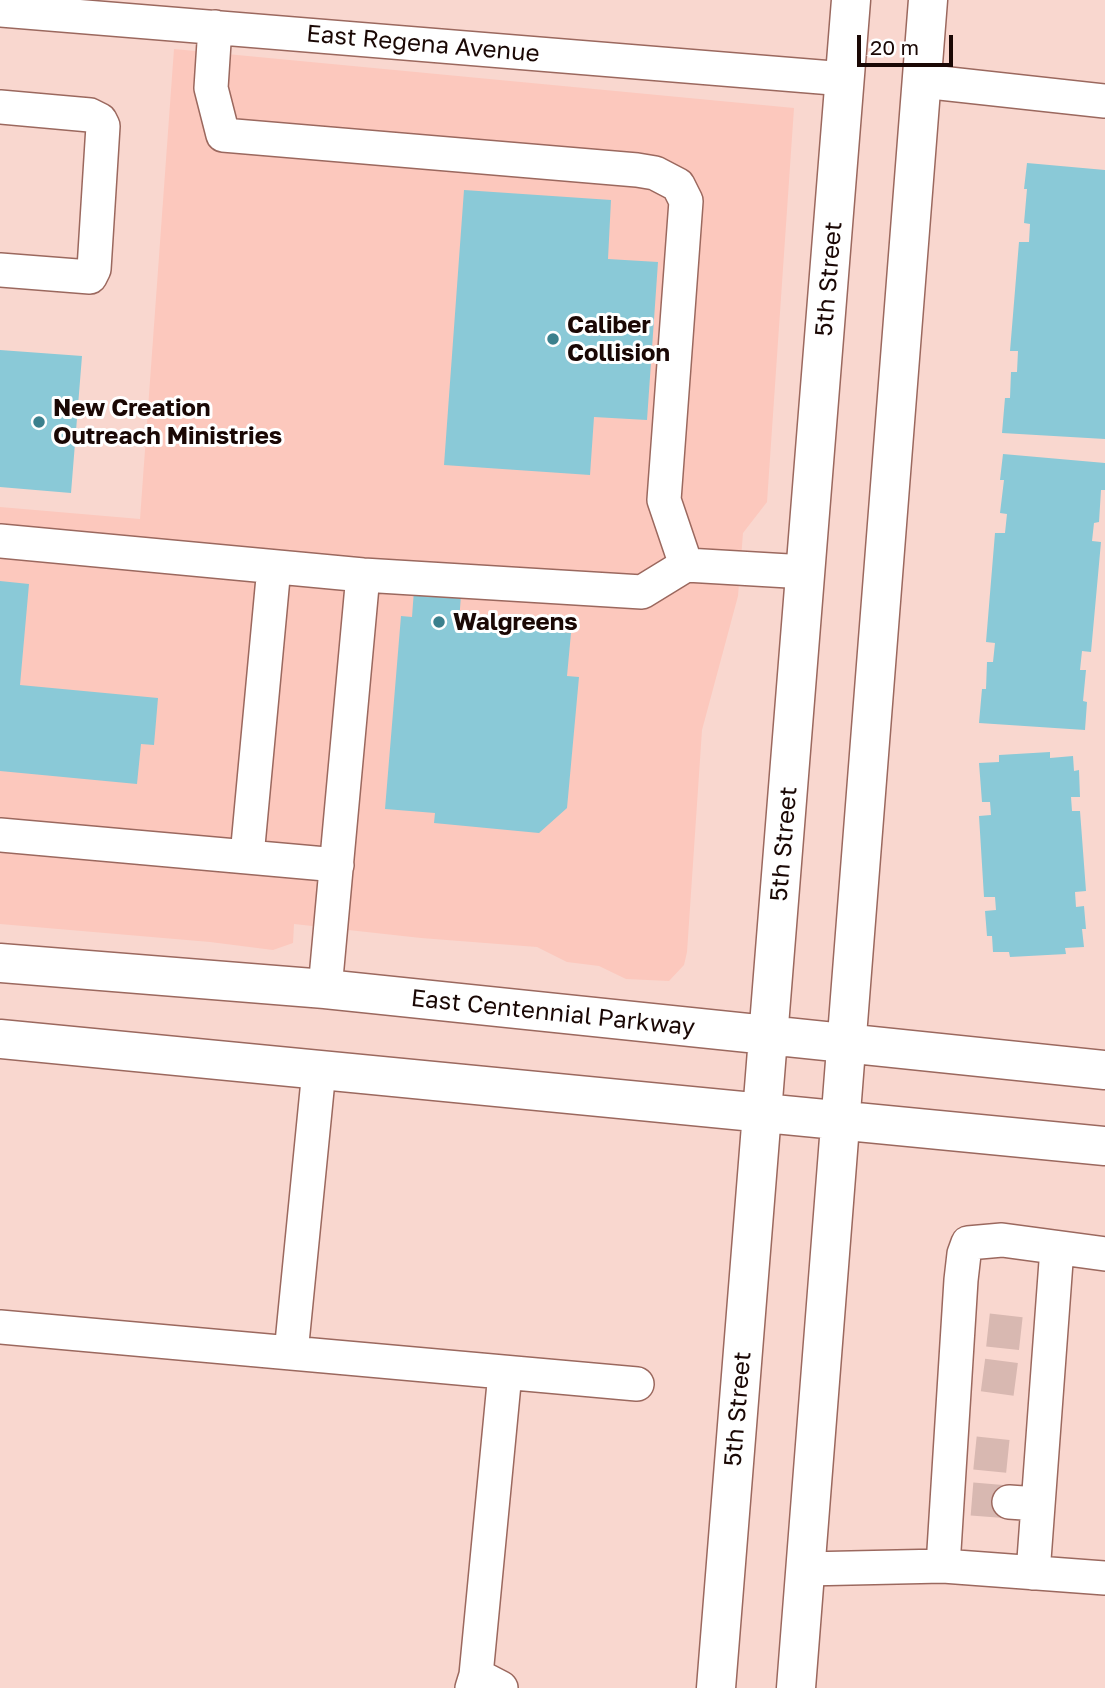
<!DOCTYPE html>
<html>
<head>
<meta charset="utf-8">
<style>
	body { margin:0 }
	#map { position:relative; width:1105px; height:1688px; overflow:hidden; background:#f9d7cf; font-family:"Golos Text",sans-serif }
	canvas { display:block }
	.scale { position:absolute; left:857px; top:35px; width:96px; height:32px; box-sizing:border-box; border:4px solid #1a0805; border-top:0; padding-left:9px; font-size:21px; line-height:24px; white-space:nowrap; color:#1a0805; -webkit-text-stroke:5px #fff; paint-order:stroke }
</style>
</head>
<body>
<div id="map">
<canvas width="1105" height="1688"></canvas>
<div class="scale">20 m</div>
</div>
<script>
const c = document.querySelector('canvas').getContext('2d');
c.lineJoin = 'round';
function fillPath(path, color) {
  c.fillStyle = color;
  c.fill(path, 'evenodd');
}
function toPath(rows) {
  const path = new Path2D();
  for (const r of rows) {
    path.moveTo(r[0], r[1]);
    for (let i = 2; i < r.length; i += 2) path.lineTo(r[i], r[i + 1]);
  }
  return path;
}
function stroke(path, color, width, dash) {
  c.strokeStyle = color;
  c.lineWidth = width;
  c.lineCap = dash ? 'butt' : 'round';
  c.setLineDash(dash || []);
  c.stroke(path);
}
function drawText(font, color, halo, rows, align = 'center') {
  c.font = font + ' "Golos Text",sans-serif';
  c.lineWidth = 6;
  c.setLineDash([]);
  c.textBaseline = 'middle';
  c.strokeStyle = halo;
  c.fillStyle = color;
  for (const [text, x, y, turn = 0] of rows) {
    c.save();
    c.translate(x, y);
    c.rotate((+turn || 0) * Math.PI / 180);
    c.textAlign = isNaN(turn) ? turn : align;
    if (halo) c.strokeText(text, 0, 0);
    c.fillText(text, 0, 0);
    c.restore();
  }
}
fillPath(toPath([
	[174,49,794,108,767,502,743,533,738,596,702,730,687,952,684,965,669,981,626,979,599,966,567,962,537,947,421,938,294,924,293,943,273,950,210,942,0,924,0,507,140,519]
]), '#fcc8bd');
fillPath(toPath([
	[1027,163,1105,170,1105,439,1002,433,1005,398,1010,398,1011,372,1017,372,1018,351,1010,351,1019,242,1029,242,1030,224,1024,223,1027,189,1024,189],
	[464,190,611,200,608,259,658,262,647,420,594,417,590,475,444,465],
	[0,350,82,356,71,493,0,487],
	[1003,454,1105,463,1105,490,1101,490,1099,522,1094,523,1092,541,1101,542,1091,652,1082,651,1080,670,1086,670,1083,701,1087,702,1085,730,979,723,982,689,986,689,987,662,993,662,995,643,986,642,995,533,1005,533,1007,514,1000,513,1004,480,1000,480],
	[0,581,29,584,20,685,158,698,154,745,141,744,137,784,0,771],
	[414,590,461,595,459,622,571,633,567,676,579,677,567,808,539,833,434,823,435,813,385,809,401,616,412,617],
	[1050,752,1050,758,1073,756,1074,771,1079,770,1080,797,1071,797,1072,811,1080,811,1086,891,1075,892,1076,907,1084,906,1086,929,1082,929,1084,947,1065,948,1066,954,1010,957,1009,952,993,952,992,936,987,936,985,911,996,910,995,897,984,897,979,816,991,815,990,802,982,802,979,763,999,762,999,755]
]), '#8ac9d7');
stroke(toPath([
	[988,1330,1024,1334],
	[983,1375,1021,1380],
	[975,1453,1014,1457],
	[972,1499,1009,1502]
]), '#d8b8b1', 33, [33, 17]);
const minor = toPath([
	[0,10,845,79],
	[215,27,211,88,223,135,637,170,655,173,678,185,686,201,664,500,686,565],
	[922,81,1105,101],
	[0,107,90,115,100,120,103,126,94,269,90,277,0,270],
	[0,541,363,575,642,592,686,565,806,572],
	[0,835,337,865],
	[247,856,274,567],
	[325,989,363,575],
	[0,1327,637,1384],
	[291,1353,319,1070],
	[1009,1502,1038,1504],
	[943,1566,961,1280,964,1254,968,1243,1002,1240,1105,1254],
	[805,1569,943,1566,1105,1578],
	[1033,1573,1057,1248],
	[476,1675,501,1688],
	[472,1688,476,1675,505,1373]
]);
const major = toPath([
	[0,963,325,989,1105,1070],
	[0,1039,1105,1146],
	[716,1688,851,0],
	[796,1688,928,0]
]);
stroke(minor, '#9b685e', 36);
stroke(major, '#9b685e', 41);
stroke(minor, '#fff', 33);
stroke(major, '#fff', 38);
for (const [x, y, r, color] of [
	[553,339,7,"#3b808d"],
	[39,422,7,"#3b808d"],
	[439,622,7,"#3b808d"]
]) {
  const dot = new Path2D();
  dot.arc(x, y, r, 0, 2 * Math.PI);
  c.fillStyle = color;
  c.fill(dot);
  stroke(dot, '#fff', 2.5);
}
drawText('24px', '#1a0805', '#fff', [
	["East Regena Avenue",423,44,5],
	["5th Street",829,279,-85],
	["5th Street",784,844,-85],
	["East Centennial Parkway",553,1013,6],
	["5th Street",738,1409,-85]
]);
drawText('bold 24px', '#1a0805', '#fff', [
	["Caliber",567,325],
	["Collision",567,353],
	["New Creation",53,408],
	["Outreach Ministries",53,436],
	["Walgreens",453,622]
], 'left');
</script>
</body>
</html>
